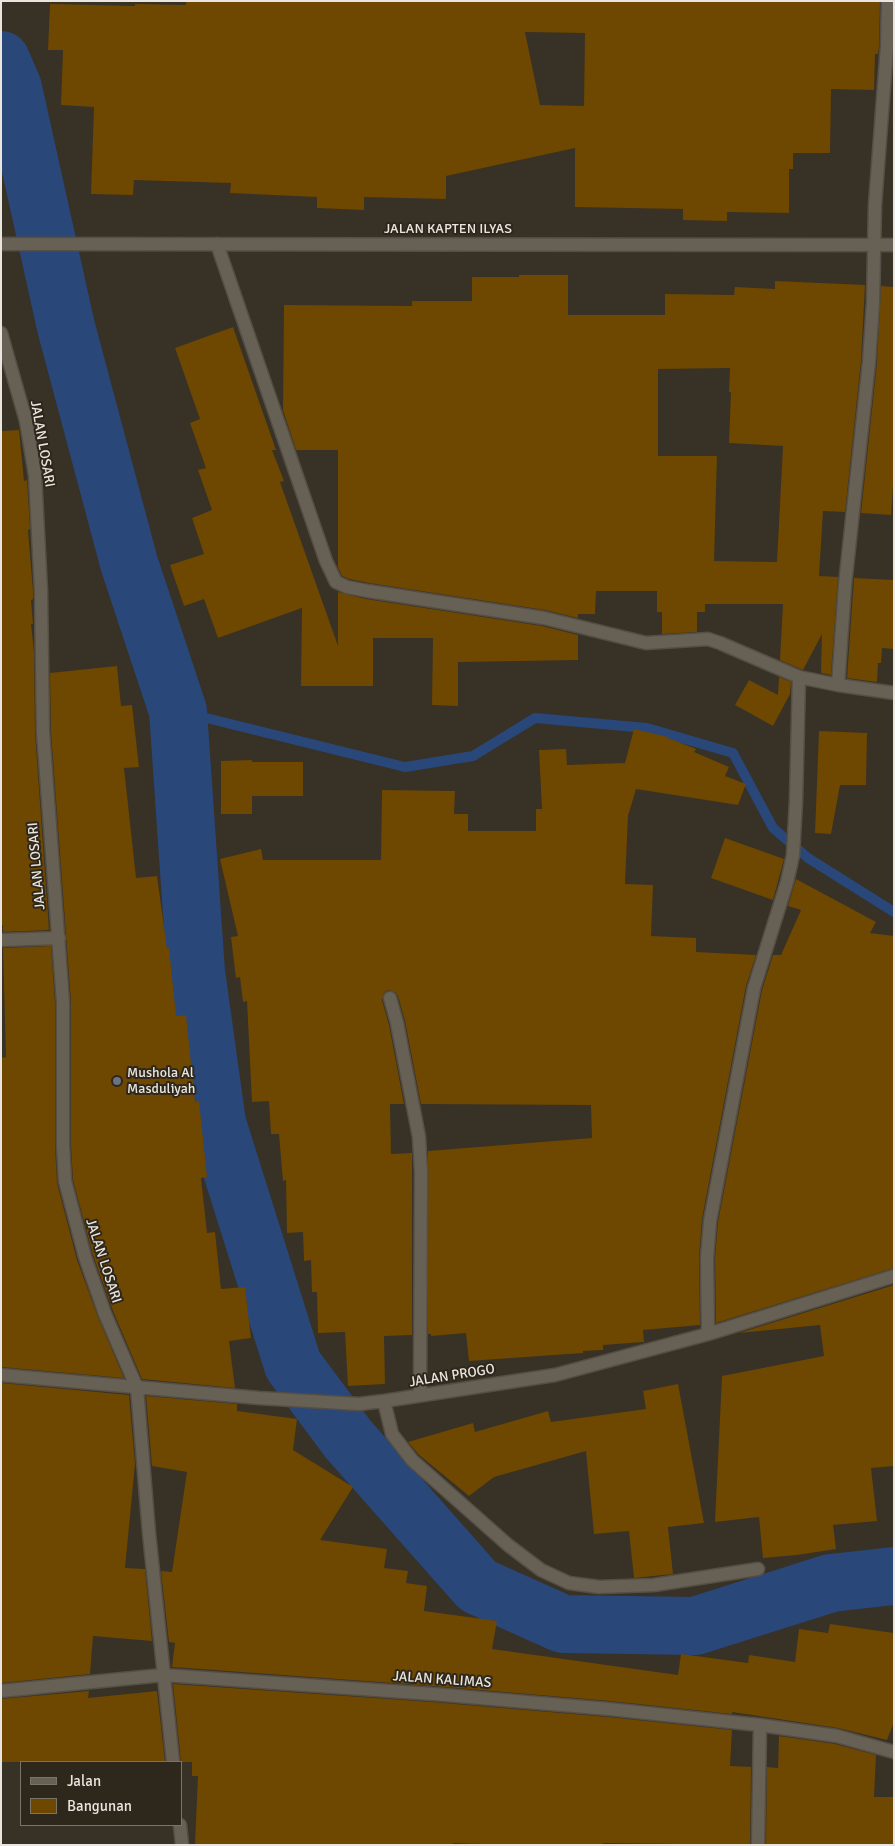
<!DOCTYPE html>
<html>
<head>
<meta charset="utf-8">
<style>
	body { margin:0 }
	#map { position:relative; width:895px; height:1846px; overflow:hidden; background:#373126; font-family:Signika,sans-serif }
	canvas { display:block }
	.frame { position:absolute; inset:0; border:2px solid #eae6df; pointer-events:none }
	.legend { position:absolute; left:20px; top:1761px; width:162px; height:65px; box-sizing:border-box; background:#2d271c; border:1px solid #79736a; margin:0; padding:6px 9px; list-style:none; font-size:15px; color:#eae6df }
	.legend li { display:flex; align-items:center; gap:10px; height:25px }
	.legend b { width:25px; border:1px solid #79736a }
</style>
</head>
<body>
<div id="map">
<canvas width="895" height="1846"></canvas>
<div class="frame"></div>
<ul class="legend">
<li><b style="height:6px;background:#676054"></b>Jalan</li>
<li><b style="height:14px;background:#6e4700"></b>Bangunan</li>
</ul>
</div>
<script>
const c = document.querySelector('canvas').getContext('2d');
c.lineJoin = 'round';
function toPath(rows) {
  const path = new Path2D();
  for (const r of rows) {
    path.moveTo(r[0], r[1]);
    for (let i = 2; i < r.length; i += 2) path.lineTo(r[i], r[i + 1]);
  }
  return path;
}
function stroke(path, color, width, dash) {
  c.strokeStyle = color;
  c.lineWidth = width;
  c.lineCap = dash ? 'butt' : 'round';
  c.setLineDash(dash || []);
  c.stroke(path);
}
function fillPath(path, color) {
  c.fillStyle = color;
  c.fill(path, 'evenodd');
}
function drawText(font, color, halo, rows, align = 'center') {
  c.font = font + ' Signika,sans-serif';
  c.lineWidth = 4;
  c.setLineDash([]);
  c.textBaseline = 'middle';
  c.strokeStyle = halo;
  c.fillStyle = color;
  for (const [text, x, y, turn = 0] of rows) {
    c.save();
    c.translate(x, y);
    c.rotate((+turn || 0) * Math.PI / 180);
    c.textAlign = isNaN(turn) ? turn : align;
    if (halo) c.strokeText(text, 0, 0);
    c.fillText(text, 0, 0);
    c.restore();
  }
}
stroke(toPath([
	[178,711,405,767,473,756,535,718,647,728,733,753,773,828,808,858,894,912]
]), '#294779', 10);
stroke(toPath([
	[1,60,13,88,66,327,129,563,178,711,196,972,217,1123,293,1365,348,1439,478,1586,563,1624,695,1626,831,1583,894,1576]
]), '#294779', 58);
fillPath(toPath([
	[186,1,880,1,879,46,878,54,875,54,874,90,831,89,830,153,793,153,793,169,789,169,789,213,727,212,727,221,683,220,683,209,575,207,575,148,446,176,446,199,364,197,364,210,317,208,317,197,230,193,231,183,134,180,133,195,91,194,94,107,61,105,63,50,48,50,50,4,135,6,135,4,186,5],
	[525,32,585,33,584,106,540,105],
	[519,275,568,275,568,315,665,315,665,294,734,295,735,287,775,289,775,281,865,285,861,361,845,512,823,511,819,576,838,577,831,675,821,673,822,634,803,670,780,660,783,604,705,604,705,612,697,612,697,632,662,634,662,612,657,612,657,591,596,591,595,614,578,614,578,618,545,610,369,583,349,579,342,576,338,567,338,450,296,450,283,410,284,305,412,306,412,301,472,301,472,277,519,277],
	[730,368,729,392,731,392,729,443,783,446,777,562,714,561,717,456,658,456,658,369],
	[881,286,894,287,894,471,891,515,861,513,877,363],
	[233,327,276,450,272,450,284,481,280,482,338,646,338,592,366,599,542,626,578,635,578,660,458,662,458,706,432,705,433,638,373,638,373,686,301,686,302,608,218,638,204,599,184,606,170,565,204,554,192,518,212,510,198,470,206,468,190,423,200,419,175,348],
	[19,430,24,481,27,480,30,529,28,530,33,591,33,599,31,600,33,624,31,624,34,652,35,732,49,930,3,932,3,925,1,925,1,431],
	[854,578,894,580,894,649,882,648,881,663,878,663,877,682,847,678],
	[117,666,121,706,132,705,139,767,124,768,136,878,157,876,167,949,169,948,176,1016,186,1015,195,1102,199,1101,207,1177,201,1178,207,1233,215,1232,221,1289,245,1287,251,1338,229,1341,235,1388,142,1379,113,1311,93,1255,73,1180,71,1145,71,1002,51,732,50,673],
	[779,677,791,682,790,694,773,726,735,705,749,680,778,695],
	[634,729,668,737,668,738,696,749,694,752,729,767,725,776,746,784,738,805,636,789,628,816,625,884,653,885,651,936,696,938,696,952,756,955,746,986,702,1219,699,1258,700,1325,643,1330,644,1342,603,1345,603,1350,583,1351,583,1353,469,1361,466,1333,431,1336,431,1334,428,1334,428,1151,592,1138,591,1105,421,1104,405,1021,398,996,395,992,388,990,384,993,382,1000,389,1025,404,1104,390,1104,391,1154,412,1153,412,1335,384,1336,385,1384,348,1386,345,1332,318,1333,317,1292,312,1292,311,1260,304,1261,303,1232,287,1233,286,1180,283,1181,279,1134,271,1134,269,1101,252,1102,247,1001,243,1002,240,977,236,978,231,937,238,936,220,859,261,849,263,860,381,860,382,790,455,791,454,814,468,814,468,831,536,831,536,809,542,809,539,750,566,749,567,765,625,763],
	[819,731,867,733,866,785,840,785,831,834,815,833],
	[252,760,252,762,303,762,303,796,252,796,252,814,221,814,221,761],
	[725,838,784,859,773,900,711,878],
	[796,879,876,922,870,933,894,936,894,1268,716,1323,715,1258,718,1222,762,990,773,955,781,955,801,910,788,906],
	[51,946,55,1003,55,1145,57,1183,77,1260,98,1317,124,1378,1,1367,1,1058,6,1057,3,948],
	[894,1285,894,1466,871,1468,877,1521,833,1525,836,1549,797,1555,763,1558,759,1517,715,1522,722,1376,824,1356,820,1325,739,1333],
	[1,1383,129,1395,135,1464,125,1568,145,1569,152,1641,93,1636,90,1674,1,1683],
	[678,1384,704,1523,668,1527,673,1574,634,1578,629,1531,594,1534,586,1451,494,1477,469,1496,418,1454,408,1442,473,1423,475,1432,548,1411,551,1422,646,1409,643,1391],
	[146,1396,237,1404,237,1411,297,1419,293,1450,353,1487,320,1540,387,1549,384,1568,408,1571,406,1583,427,1586,424,1611,497,1621,492,1649,678,1675,681,1654,748,1663,749,1655,795,1662,799,1629,828,1633,830,1624,894,1633,894,1722,887,1740,838,1728,732,1712,732,1714,610,1701,434,1686,172,1667,175,1643,169,1642,161,1571,172,1572,187,1472,152,1466],
	[173,1684,432,1702,608,1717,732,1730,730,1766,751,1767,750,1845,603,1843,603,1845,510,1845,453,1843,453,1845,195,1845,198,1776,192,1776,192,1762,181,1762],
	[89,1691,88,1698,157,1691,165,1762,1,1762,1,1699],
	[779,1736,835,1744,876,1755,874,1797,894,1797,894,1845,766,1845,767,1767,778,1768]
]), '#6e4700');
const street = toPath([
	[217,244,326,561,336,582,347,587,368,591,544,618,646,643,708,639,720,643,799,677,838,685,894,693],
	[1,333,26,421,35,475,41,591,43,732,63,1003,63,1145,65,1181,85,1257,105,1314,137,1388,149,1533,173,1762],
	[838,685,845,585,869,362,873,303,875,205,887,46,888,1],
	[1,940,59,938],
	[390,998,397,1023,419,1137,421,1172,420,1395],
	[708,1334,707,1258,710,1221,754,988,787,882,793,855,796,801,799,677],
	[1,1375,259,1398,359,1404,384,1401,555,1375,708,1334,894,1276],
	[384,1401,392,1434,412,1460,508,1545,541,1570,569,1583,599,1587,654,1585,758,1569],
	[1,1691,163,1675,433,1694,609,1709,760,1725,758,1845],
	[760,1725,837,1736,894,1752],
	[180,1825,182,1845]
]);
const secondary = toPath([
	[1,244,894,245]
]);
stroke(street, '#544e45', 15);
stroke(secondary, '#544e45', 15);
stroke(street, '#676054', 12);
stroke(secondary, '#676054', 12);
for (const [x, y, r, color] of [
	[117,1081,5,"#6b7280"]
]) {
  const dot = new Path2D();
  dot.arc(x, y, r, 0, 2 * Math.PI);
  c.fillStyle = color;
  c.fill(dot);
  stroke(dot, '#2d271c', 2);
}
drawText('14px', '#eae6df', '#2d271c', [
	["JALAN KAPTEN ILYAS",448,229],
	["JALAN LOSARI",42,444,80],
	["JALAN LOSARI",37,866,-95],
	["JALAN LOSARI",103,1261,72],
	["JALAN PROGO",452,1376,-9],
	["JALAN KALIMAS",442,1680,4]
]);
drawText('14px', '#eae6df', '#2d271c', [
	["Mushola Al",127,1073],
	["Masduliyah",127,1089]
], 'left');
</script>
</body>
</html>
